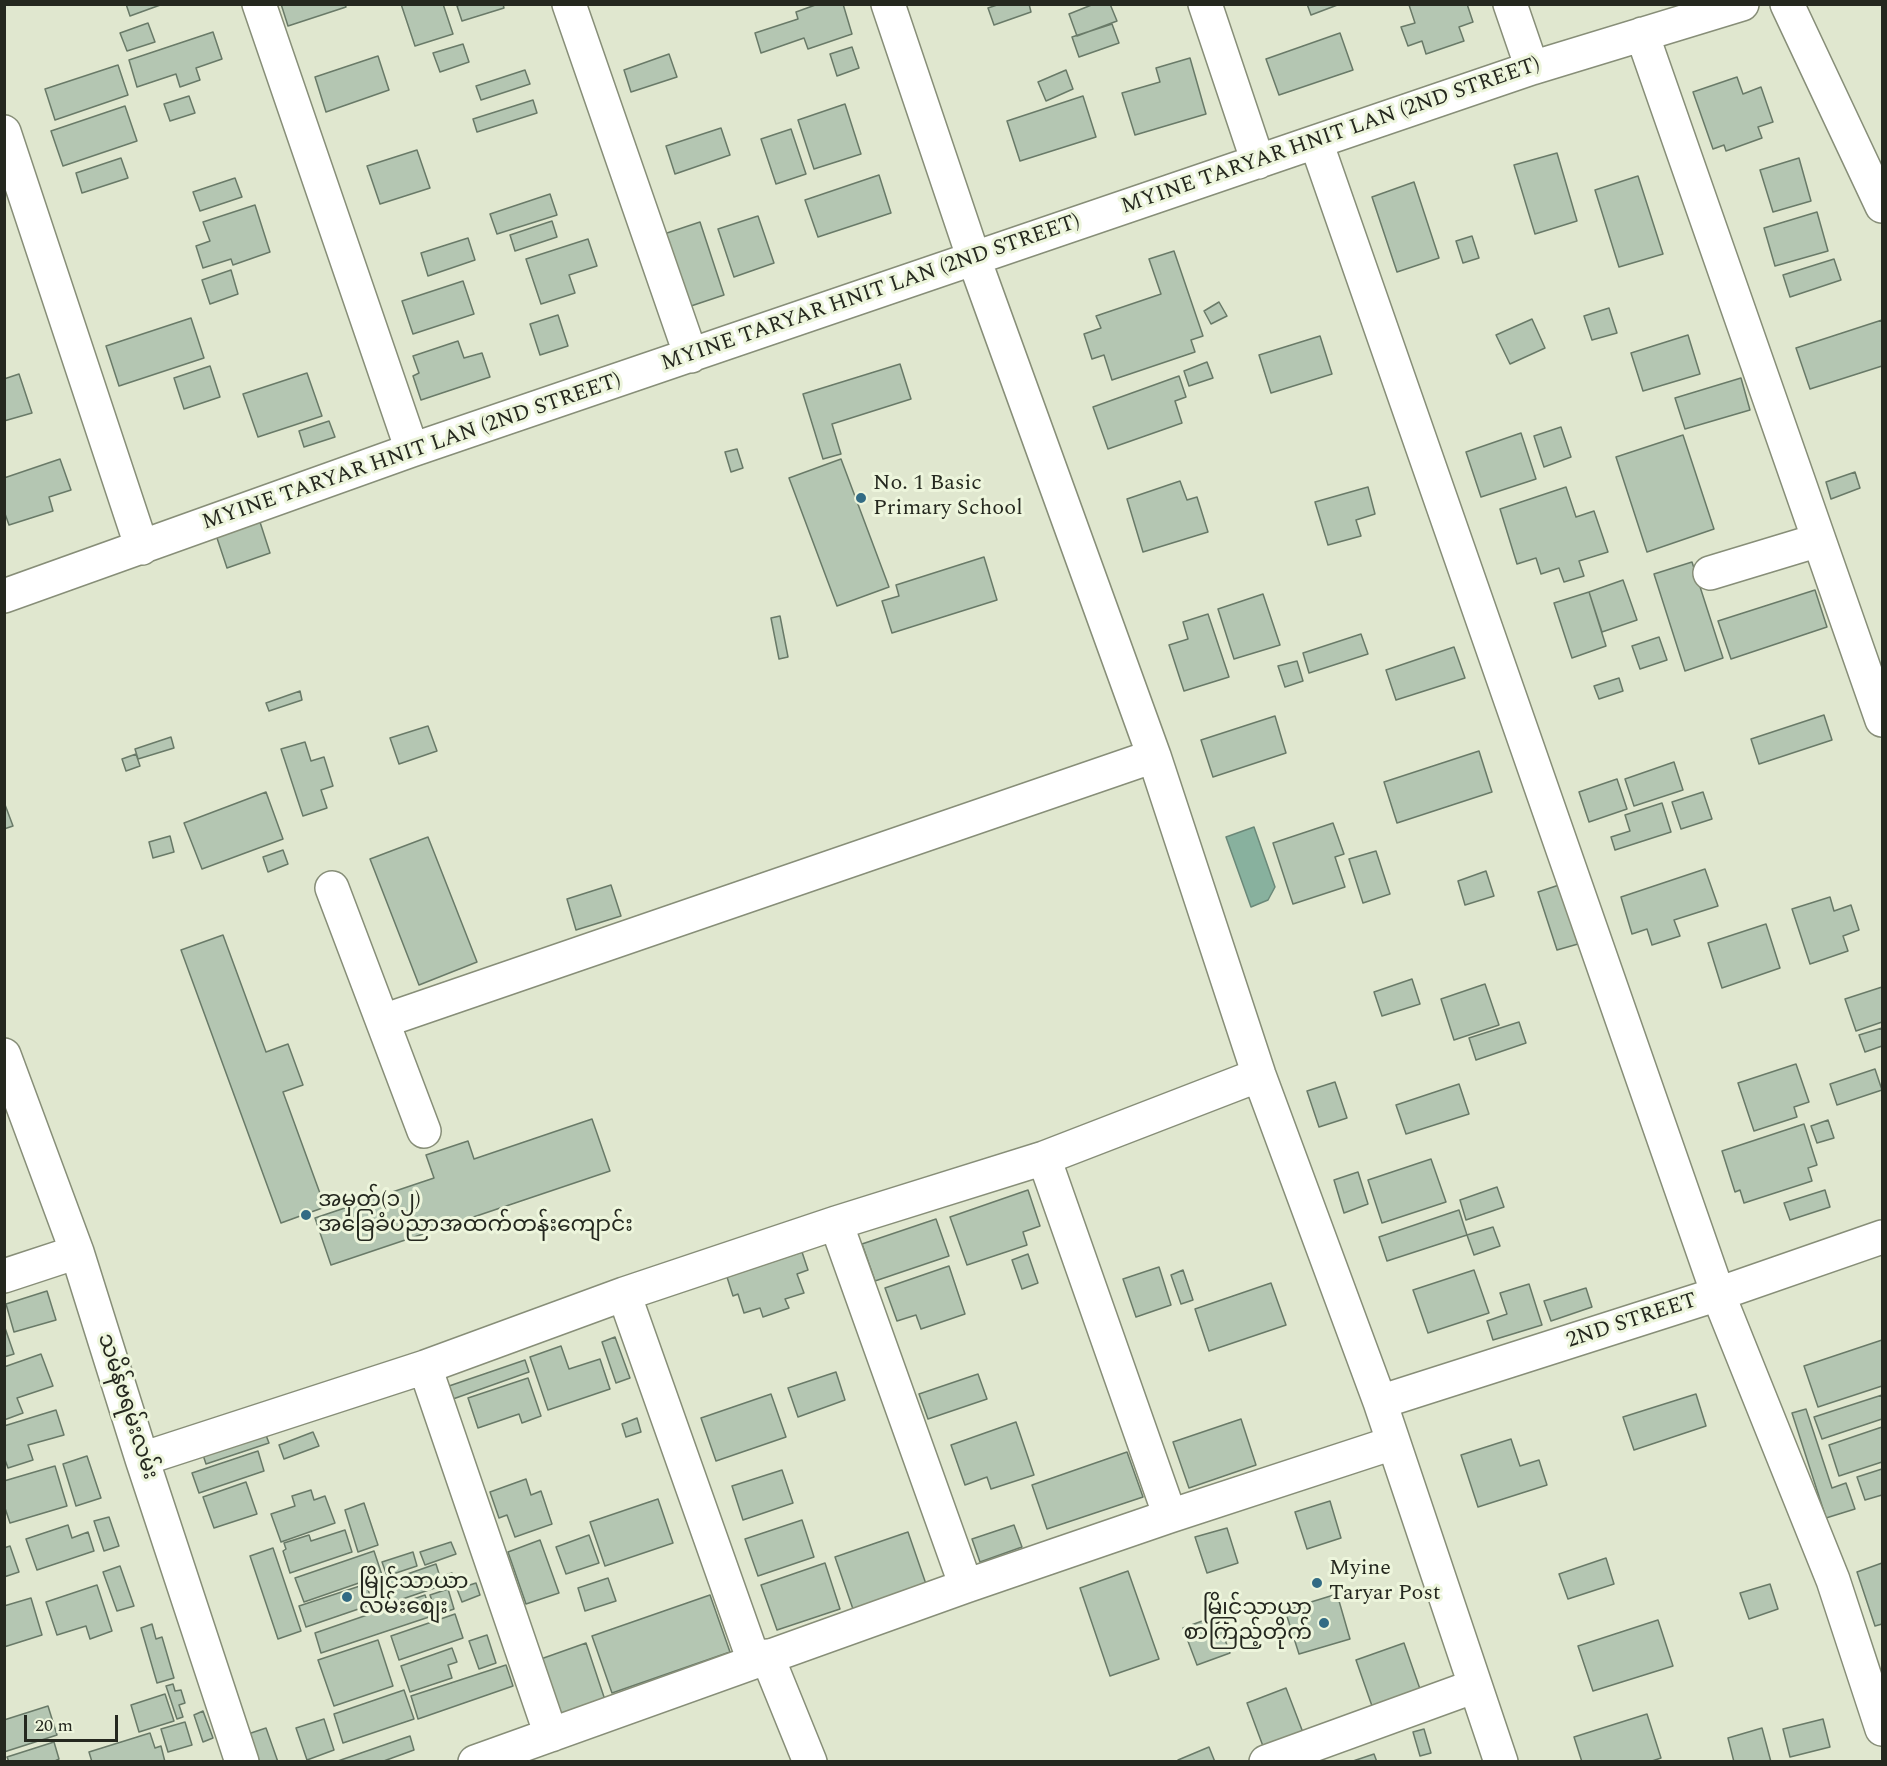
<!DOCTYPE html>
<html>
<head>
<meta charset="utf-8">
<style>
	body { margin:0 }
	#map { position:relative; width:1887px; height:1766px; overflow:hidden; background:#e0e7cf; font-family:Spectral,serif }
	canvas { display:block }
	.frame { position:absolute; inset:0; border:6px solid #25281f; pointer-events:none }
	.scale { position:absolute; left:24px; top:1715px; width:94px; height:27px; box-sizing:border-box; border:3px solid #25281f; border-top:0; padding-left:8px; font-size:18px; line-height:21px; white-space:nowrap; color:#25281f; -webkit-text-stroke:4px #edf5dc; paint-order:stroke }
</style>
</head>
<body>
<div id="map">
<canvas width="1887" height="1766"></canvas>
<div class="frame"></div>
<div class="scale">20 m</div>
</div>
<script>
const c = document.querySelector('canvas').getContext('2d');
c.lineJoin = 'round';
function fillPath(path, color) {
  c.fillStyle = color;
  c.fill(path, 'evenodd');
}
function toPath(rows) {
  const path = new Path2D();
  for (const r of rows) {
    path.moveTo(r[0], r[1]);
    for (let i = 2; i < r.length; i += 2) path.lineTo(r[i], r[i + 1]);
  }
  return path;
}
function stroke(path, color, width, dash) {
  c.strokeStyle = color;
  c.lineWidth = width;
  c.lineCap = dash ? 'butt' : 'round';
  c.setLineDash(dash || []);
  c.stroke(path);
}
function drawText(font, color, halo, rows, align = 'center') {
  c.font = font + ' Spectral,"Noto Sans Myanmar",serif';
  c.lineWidth = 6;
  c.setLineDash([]);
  c.textBaseline = 'middle';
  c.strokeStyle = halo;
  c.fillStyle = color;
  for (const [text, x, y, turn = 0] of rows) {
    c.save();
    c.translate(x, y);
    c.rotate((+turn || 0) * Math.PI / 180);
    c.textAlign = isNaN(turn) ? turn : align;
    if (halo) c.strokeText(text, 0, 0);
    c.fillText(text, 0, 0);
    c.restore();
  }
}
const water = toPath([
	[1254,827,1275,887,1268,900,1251,907,1226,837,1254,827]
]);
fillPath(water, '#88b19e');
stroke(water, '#6a8878', 1.5);
const building = toPath([
	[126,4,163,4,130,16,126,4],
	[281,4,345,4,346,7,288,26,281,4],
	[401,4,443,4,453,34,415,46,401,4],
	[462,4,503,4,504,8,462,21,457,6,462,4],
	[818,4,843,4,852,34,808,49,804,38,761,53,755,33,798,19,796,12,818,4],
	[1000,4,1029,4,1031,12,994,25,988,8,1000,4],
	[1094,4,1110,4,1117,21,1077,36,1069,14,1094,4],
	[1307,4,1340,4,1311,15,1307,4],
	[1467,4,1473,22,1459,27,1464,41,1426,54,1422,41,1408,46,1401,27,1415,23,1409,5,1467,4],
	[148,23,155,42,127,51,120,33,148,23],
	[1112,24,1119,43,1079,57,1072,37,1112,24],
	[213,32,222,59,196,68,200,80,180,87,176,74,137,87,129,60,213,32],
	[1340,33,1353,70,1279,95,1266,59,1340,33],
	[463,44,469,62,440,72,433,53,463,44],
	[852,47,859,68,837,76,830,54,852,47],
	[669,54,677,77,631,92,624,70,669,54],
	[378,56,389,90,326,112,315,77,378,56],
	[1190,58,1206,114,1135,135,1122,93,1160,82,1156,68,1190,58],
	[118,65,128,95,55,120,45,89,118,65],
	[525,70,530,84,481,100,476,86,525,70],
	[1066,70,1073,89,1046,101,1038,82,1066,70],
	[1737,77,1743,94,1761,87,1773,122,1758,127,1762,138,1726,151,1724,145,1713,149,1693,92,1737,77],
	[189,96,195,113,170,121,164,104,189,96],
	[1083,96,1096,137,1020,161,1007,121,1083,96],
	[533,100,537,113,477,132,473,119,533,100],
	[845,104,861,154,814,169,798,120,845,104],
	[125,106,137,141,63,166,51,131,125,106],
	[721,128,730,155,675,174,666,146,721,128],
	[791,129,806,174,776,184,761,139,791,129],
	[417,150,430,188,380,204,367,166,417,150],
	[1557,153,1577,221,1535,234,1514,165,1557,153],
	[121,158,128,178,82,193,76,173,121,158],
	[1799,158,1811,201,1773,212,1760,170,1799,158],
	[879,175,891,213,818,237,805,200,879,175],
	[1638,176,1663,254,1619,267,1595,190,1638,176],
	[235,178,242,197,200,211,193,192,235,178],
	[1414,182,1439,258,1397,272,1372,197,1414,182],
	[550,194,557,215,497,234,490,214,550,194],
	[255,205,270,252,233,265,231,259,203,268,196,246,210,241,203,222,255,205],
	[1817,212,1828,251,1775,266,1764,228,1817,212],
	[758,216,774,263,734,277,718,229,758,216],
	[552,221,557,237,515,251,510,235,552,221],
	[700,222,724,295,688,307,664,234,700,222],
	[1472,236,1479,258,1463,263,1456,241,1472,236],
	[468,238,475,260,428,276,421,253,468,238],
	[588,239,597,266,569,275,575,293,541,304,526,259,588,239],
	[1174,251,1203,336,1191,340,1195,352,1112,380,1104,355,1092,359,1084,334,1101,328,1096,316,1161,294,1149,259,1174,251],
	[1834,259,1841,280,1790,297,1783,275,1834,259],
	[231,270,238,294,210,304,202,280,231,270],
	[463,281,474,314,413,334,402,301,463,281],
	[1219,302,1227,316,1211,324,1204,311,1219,302],
	[1609,308,1617,333,1592,340,1584,316,1609,308],
	[558,315,568,346,540,355,530,324,558,315],
	[191,318,204,358,119,386,106,346,191,318],
	[1532,319,1545,348,1510,364,1496,335,1532,319],
	[1882,320,1882,366,1810,389,1796,348,1882,320],
	[1688,335,1700,374,1643,391,1631,353,1688,335],
	[1320,336,1332,374,1271,393,1259,355,1320,336],
	[458,341,464,358,482,353,490,377,421,400,413,376,419,373,413,356,458,341],
	[1207,362,1213,378,1189,386,1184,371,1207,362],
	[900,364,911,399,832,424,841,454,823,459,803,394,900,364],
	[210,366,220,397,184,409,174,378,210,366],
	[307,373,322,416,258,437,243,394,307,373],
	[19,374,32,413,4,421,4,379,19,374],
	[1179,376,1186,397,1175,401,1182,423,1108,449,1093,407,1179,376],
	[1741,378,1750,410,1685,429,1675,398,1741,378],
	[329,421,335,437,304,447,299,431,329,421],
	[1561,427,1571,457,1544,467,1534,436,1561,427],
	[1521,433,1536,479,1481,497,1466,452,1521,433],
	[1683,435,1714,529,1647,552,1616,457,1683,435],
	[737,449,743,468,731,472,725,452,737,449],
	[60,459,71,490,49,497,53,511,9,525,4,511,4,478,60,459],
	[841,459,889,587,837,606,789,478,841,459],
	[1855,472,1860,488,1831,499,1826,482,1855,472],
	[1180,481,1187,500,1197,497,1208,532,1143,552,1127,499,1180,481],
	[1368,487,1375,514,1356,520,1361,536,1328,545,1315,502,1368,487],
	[1566,487,1576,517,1594,511,1608,552,1579,561,1584,576,1564,582,1559,568,1541,574,1536,558,1517,564,1500,509,1566,487],
	[259,519,270,553,227,568,216,535,259,519],
	[984,557,997,600,892,633,882,601,899,596,896,585,984,557],
	[1692,562,1723,658,1685,671,1654,574,1692,562],
	[1623,580,1637,620,1602,632,1589,592,1623,580],
	[1815,590,1827,627,1731,659,1718,621,1815,590],
	[1589,592,1606,646,1572,658,1554,603,1589,592],
	[1263,594,1280,645,1234,659,1218,609,1263,594],
	[1208,614,1229,677,1184,691,1169,645,1188,639,1183,622,1208,614],
	[780,616,788,657,779,659,771,618,780,616],
	[1361,634,1368,654,1309,673,1303,653,1361,634],
	[1659,637,1667,660,1640,669,1632,646,1659,637],
	[1454,647,1465,678,1396,700,1386,670,1454,647],
	[1297,661,1303,681,1285,687,1278,666,1297,661],
	[1619,678,1623,691,1599,699,1594,686,1619,678],
	[300,691,302,700,269,711,266,703,300,691],
	[1824,715,1832,740,1759,764,1751,739,1824,715],
	[1275,716,1286,753,1213,777,1201,740,1275,716],
	[428,726,437,751,399,764,390,738,428,726],
	[171,737,174,748,138,759,135,749,171,737],
	[305,742,311,761,324,757,333,786,321,790,327,808,303,816,281,749,305,742],
	[1479,751,1492,792,1397,823,1384,782,1479,751],
	[136,754,140,766,126,771,122,759,136,754],
	[1674,762,1683,790,1634,806,1625,779,1674,762],
	[1617,779,1627,809,1589,822,1579,792,1617,779],
	[266,792,283,839,202,869,184,823,266,792],
	[1703,792,1712,819,1681,829,1672,802,1703,792],
	[4,802,13,826,4,829,4,802],
	[1662,803,1671,832,1615,850,1611,837,1630,831,1625,815,1662,803],
	[1333,823,1344,854,1335,857,1345,887,1293,904,1273,843,1333,823],
	[170,836,174,852,153,858,149,842,170,836],
	[428,837,477,962,419,985,370,859,428,837],
	[283,850,288,864,268,872,263,857,283,850],
	[1376,851,1390,894,1363,903,1349,859,1376,851],
	[1705,869,1718,906,1674,920,1680,936,1652,945,1647,929,1632,934,1621,897,1705,869],
	[1486,871,1494,896,1465,905,1458,881,1486,871],
	[611,885,621,916,576,930,567,899,611,885],
	[1559,885,1578,944,1557,950,1538,892,1559,885],
	[1830,897,1834,911,1851,905,1859,930,1843,936,1848,951,1810,964,1792,909,1830,897],
	[1766,924,1780,968,1722,988,1708,943,1766,924],
	[223,935,266,1052,288,1044,303,1085,283,1092,325,1207,281,1223,181,950,223,935],
	[1412,979,1420,1004,1382,1016,1374,992,1412,979],
	[1485,984,1499,1025,1454,1040,1441,999,1485,984],
	[1882,987,1882,1022,1856,1031,1845,999,1882,987],
	[1519,1022,1526,1043,1476,1060,1469,1038,1519,1022],
	[1882,1028,1882,1046,1865,1052,1859,1035,1882,1028],
	[1796,1064,1809,1102,1794,1107,1797,1117,1754,1131,1738,1083,1796,1064],
	[1875,1069,1882,1090,1837,1105,1830,1084,1875,1069],
	[1335,1082,1347,1118,1319,1127,1307,1091,1335,1082],
	[1459,1084,1469,1114,1406,1134,1396,1105,1459,1084],
	[592,1119,610,1171,331,1265,315,1218,434,1178,426,1155,468,1141,474,1159,592,1119],
	[1828,1120,1834,1138,1817,1143,1811,1126,1828,1120],
	[1804,1124,1817,1165,1808,1168,1812,1181,1744,1203,1740,1190,1735,1192,1722,1151,1804,1124],
	[1431,1159,1446,1202,1382,1223,1368,1180,1431,1159],
	[1358,1172,1368,1204,1344,1213,1334,1180,1358,1172],
	[1497,1187,1504,1207,1466,1220,1460,1200,1497,1187],
	[1028,1190,1040,1226,1023,1232,1027,1245,967,1265,950,1217,1028,1190],
	[1825,1190,1830,1207,1790,1220,1784,1203,1825,1190],
	[1459,1210,1467,1235,1387,1261,1379,1237,1459,1210],
	[936,1219,949,1256,875,1281,862,1244,936,1219],
	[1493,1227,1500,1246,1474,1255,1467,1235,1493,1227],
	[802,1252,808,1270,797,1274,804,1293,785,1299,789,1308,763,1317,760,1308,744,1313,738,1294,733,1296,727,1277,802,1252],
	[1028,1254,1038,1283,1022,1289,1012,1260,1028,1254],
	[949,1266,965,1314,921,1329,916,1315,897,1321,885,1288,949,1266],
	[1159,1267,1171,1305,1136,1317,1123,1279,1159,1267],
	[1183,1270,1193,1300,1181,1304,1171,1275,1183,1270],
	[1474,1270,1489,1313,1428,1333,1413,1290,1474,1270],
	[1271,1283,1286,1325,1209,1351,1195,1309,1271,1283],
	[1529,1284,1542,1325,1493,1340,1487,1321,1507,1314,1500,1293,1529,1284],
	[1586,1288,1592,1307,1551,1321,1544,1301,1586,1288],
	[47,1291,56,1320,14,1332,6,1304,47,1291],
	[4,1325,14,1354,4,1357,4,1325],
	[615,1337,630,1378,616,1383,602,1342,615,1337],
	[1882,1340,1882,1386,1818,1407,1804,1366,1882,1340],
	[561,1346,569,1369,600,1359,610,1389,548,1410,530,1357,561,1346],
	[41,1354,53,1386,17,1398,23,1413,4,1420,4,1367,41,1354],
	[525,1360,529,1372,453,1399,449,1386,525,1360],
	[836,1372,845,1400,798,1417,788,1388,836,1372],
	[978,1374,987,1399,928,1419,919,1394,978,1374],
	[528,1378,541,1416,522,1423,519,1414,478,1428,468,1398,528,1378],
	[771,1394,786,1437,716,1461,701,1418,771,1394],
	[1696,1394,1706,1426,1634,1450,1623,1417,1696,1394],
	[1882,1395,1882,1419,1822,1439,1814,1417,1882,1395],
	[1806,1409,1832,1488,1846,1483,1855,1509,1826,1518,1792,1413,1806,1409],
	[56,1410,64,1435,28,1445,33,1460,8,1468,4,1457,4,1426,56,1410],
	[637,1418,641,1432,626,1437,622,1424,637,1418],
	[1241,1419,1256,1465,1189,1488,1173,1442,1241,1419],
	[1016,1422,1034,1475,991,1489,987,1477,965,1485,951,1445,1016,1422],
	[1882,1427,1882,1462,1839,1476,1829,1445,1882,1427],
	[264,1430,269,1443,206,1464,202,1452,264,1430],
	[313,1432,319,1446,284,1459,279,1445,313,1432],
	[1511,1439,1520,1466,1539,1460,1547,1485,1478,1507,1461,1455,1511,1439],
	[258,1451,264,1471,199,1493,192,1473,258,1451],
	[1127,1452,1143,1497,1047,1529,1032,1485,1127,1452],
	[87,1456,101,1498,76,1506,63,1464,87,1456],
	[55,1466,67,1506,10,1523,4,1505,4,1481,55,1466],
	[1882,1469,1882,1495,1865,1500,1857,1477,1882,1469],
	[782,1470,793,1503,743,1520,732,1486,782,1470],
	[526,1479,531,1495,541,1491,552,1524,515,1537,507,1515,499,1518,490,1492,526,1479],
	[246,1482,257,1514,214,1528,203,1497,246,1482],
	[311,1490,314,1500,325,1496,335,1523,281,1542,271,1514,295,1506,292,1496,311,1490],
	[658,1499,673,1543,605,1566,590,1522,658,1499],
	[1330,1501,1341,1538,1307,1549,1295,1512,1330,1501],
	[364,1503,378,1545,358,1552,345,1510,364,1503],
	[109,1517,119,1546,104,1551,94,1521,109,1517],
	[802,1520,814,1557,758,1576,745,1539,802,1520],
	[68,1525,72,1538,88,1532,94,1551,37,1570,26,1539,68,1525],
	[1014,1525,1022,1547,980,1562,972,1539,1014,1525],
	[1227,1528,1238,1563,1207,1573,1195,1537,1227,1528],
	[345,1530,352,1552,290,1573,283,1551,286,1549,284,1543,309,1535,311,1541,345,1530],
	[908,1532,927,1587,854,1612,835,1557,908,1532],
	[589,1535,599,1563,566,1574,556,1547,589,1535],
	[540,1540,559,1593,526,1604,508,1552,540,1540],
	[451,1542,456,1554,425,1565,420,1552,451,1542],
	[10,1546,19,1572,4,1577,4,1548,10,1546],
	[273,1548,301,1631,278,1639,250,1556,273,1548],
	[374,1551,382,1575,304,1602,295,1578,374,1551],
	[413,1552,417,1566,387,1576,382,1562,413,1552],
	[1606,1558,1614,1584,1568,1599,1559,1574,1606,1558],
	[825,1563,840,1609,777,1630,761,1585,825,1563],
	[1882,1563,1882,1624,1875,1626,1857,1572,1882,1563],
	[436,1564,440,1577,452,1573,455,1581,379,1607,373,1586,436,1564],
	[120,1566,134,1606,117,1611,103,1572,120,1566],
	[1128,1571,1159,1659,1110,1676,1080,1588,1128,1571],
	[608,1578,616,1601,585,1611,578,1588,608,1578],
	[476,1583,480,1595,462,1602,457,1589,476,1583],
	[366,1584,373,1604,306,1627,299,1606,366,1584],
	[1770,1584,1778,1609,1749,1619,1740,1593,1770,1584],
	[97,1585,112,1631,90,1639,86,1626,57,1635,46,1602,97,1585],
	[448,1589,454,1609,437,1615,430,1595,448,1589],
	[1337,1594,1350,1639,1299,1654,1285,1610,1337,1594],
	[425,1595,432,1616,321,1653,315,1633,425,1595],
	[710,1595,730,1652,612,1693,592,1636,710,1595],
	[31,1598,42,1635,4,1647,4,1606,31,1598],
	[455,1614,463,1638,399,1660,391,1636,455,1614],
	[1216,1616,1230,1653,1197,1665,1183,1628,1216,1616],
	[1658,1620,1673,1666,1593,1691,1578,1646,1658,1620],
	[152,1624,156,1639,162,1637,174,1678,157,1683,141,1628,152,1624],
	[487,1635,496,1663,479,1669,469,1641,487,1635],
	[378,1640,393,1686,334,1706,318,1660,378,1640],
	[586,1643,605,1700,557,1716,538,1660,586,1643],
	[1404,1643,1420,1689,1372,1706,1356,1660,1404,1643],
	[452,1648,457,1662,448,1665,452,1678,410,1692,401,1666,452,1648],
	[506,1665,513,1686,418,1719,411,1696,506,1665],
	[173,1684,175,1691,181,1690,185,1703,179,1705,183,1717,177,1719,166,1686,173,1684],
	[1286,1688,1307,1743,1267,1757,1247,1703,1286,1688],
	[404,1690,414,1719,343,1743,334,1714,404,1690],
	[165,1694,174,1721,139,1732,131,1705,165,1694],
	[48,1706,57,1735,4,1752,4,1720,48,1706],
	[203,1711,213,1738,203,1742,194,1715,203,1711],
	[1647,1714,1661,1758,1649,1762,1582,1762,1574,1737,1647,1714],
	[324,1719,334,1750,307,1760,296,1728,324,1719],
	[1823,1719,1830,1747,1790,1757,1783,1729,1823,1719],
	[185,1722,192,1745,168,1752,161,1729,185,1722],
	[266,1728,278,1762,251,1762,242,1736,266,1728],
	[1762,1728,1771,1762,1734,1762,1728,1738,1762,1728],
	[1424,1729,1431,1753,1420,1756,1413,1732,1424,1729],
	[150,1733,155,1748,161,1746,165,1762,92,1762,89,1752,150,1733],
	[410,1736,414,1750,381,1762,335,1762,410,1736],
	[54,1742,59,1759,53,1762,9,1762,7,1757,54,1742],
	[1209,1747,1215,1762,1179,1762,1178,1760,1209,1747],
	[1374,1754,1377,1762,1350,1762,1374,1754]
]);
fillPath(building, '#b4c6b2');
stroke(building, '#697a68', 1.5);
const minor = toPath([
	[259,4,412,450],
	[569,4,691,356],
	[888,4,974,259,1154,756,1259,1075,1380,1402,1501,1762],
	[1205,4,1258,162],
	[1510,4,1532,68],
	[1787,4,1882,206],
	[1642,34,1882,720],
	[4,132,142,548],
	[1316,142,1718,1294,1833,1580,1882,1729],
	[1710,573,1819,540],
	[4,596,412,450,1532,68,1742,4],
	[332,888,424,1131],
	[383,1021,1154,756],
	[4,1055,77,1252,142,1459,242,1762],
	[1044,1158,1170,1516],
	[836,1223,966,1586],
	[4,1276,77,1252],
	[624,1294,754,1661],
	[425,1367,551,1735],
	[1380,1402,1718,1294,1882,1237],
	[142,1459,425,1367,624,1294,836,1223,1044,1158,1259,1075],
	[767,1656,810,1762],
	[475,1762,966,1586,1170,1516,1393,1443],
	[1266,1762,1475,1686]
]);
stroke(minor, '#878e78', 36);
stroke(minor, '#fff', 33);
for (const [x, y, r, color] of [
	[861,498,6,"#326b84"],
	[306,1215,6,"#326b84"],
	[1317,1583,6,"#326b84"],
	[347,1597,6,"#326b84"],
	[1324,1623,6,"#326b84"]
]) {
  const dot = new Path2D();
  dot.arc(x, y, r, 0, 2 * Math.PI);
  c.fillStyle = color;
  c.fill(dot);
  stroke(dot, '#edf5dc', 2);
}
drawText('22px', '#25281f', '#edf5dc', [
	["MYINE TARYAR HNIT LAN (2ND STREET)",1331,137,-19],
	["MYINE TARYAR HNIT LAN (2ND STREET)",871,294,-19],
	["MYINE TARYAR HNIT LAN (2ND STREET)",412,453,-19],
	["2ND STREET",1632,1322,-18],
	["သမိန်ဗရမ်းလမ်း",126,1407,72]
]);
drawText('22px', '#25281f', '#edf5dc', [
	["No. 1 Basic",873,485],
	["Primary School",873,510],
	["အမှတ်(၁၂)",318,1202],
	["အခြေခံပညာအထက်တန်းကျောင်း",318,1227],
	["Myine",1329,1570],
	["Taryar Post",1329,1595],
	["မြိုင်သာယာ",359,1584],
	["လမ်းစျေး",359,1609],
	["မြိုင်သာယာ",1312,1610,"right"],
	["စာကြည့်တိုက်",1312,1635,"right"]
], 'left');
</script>
</body>
</html>
